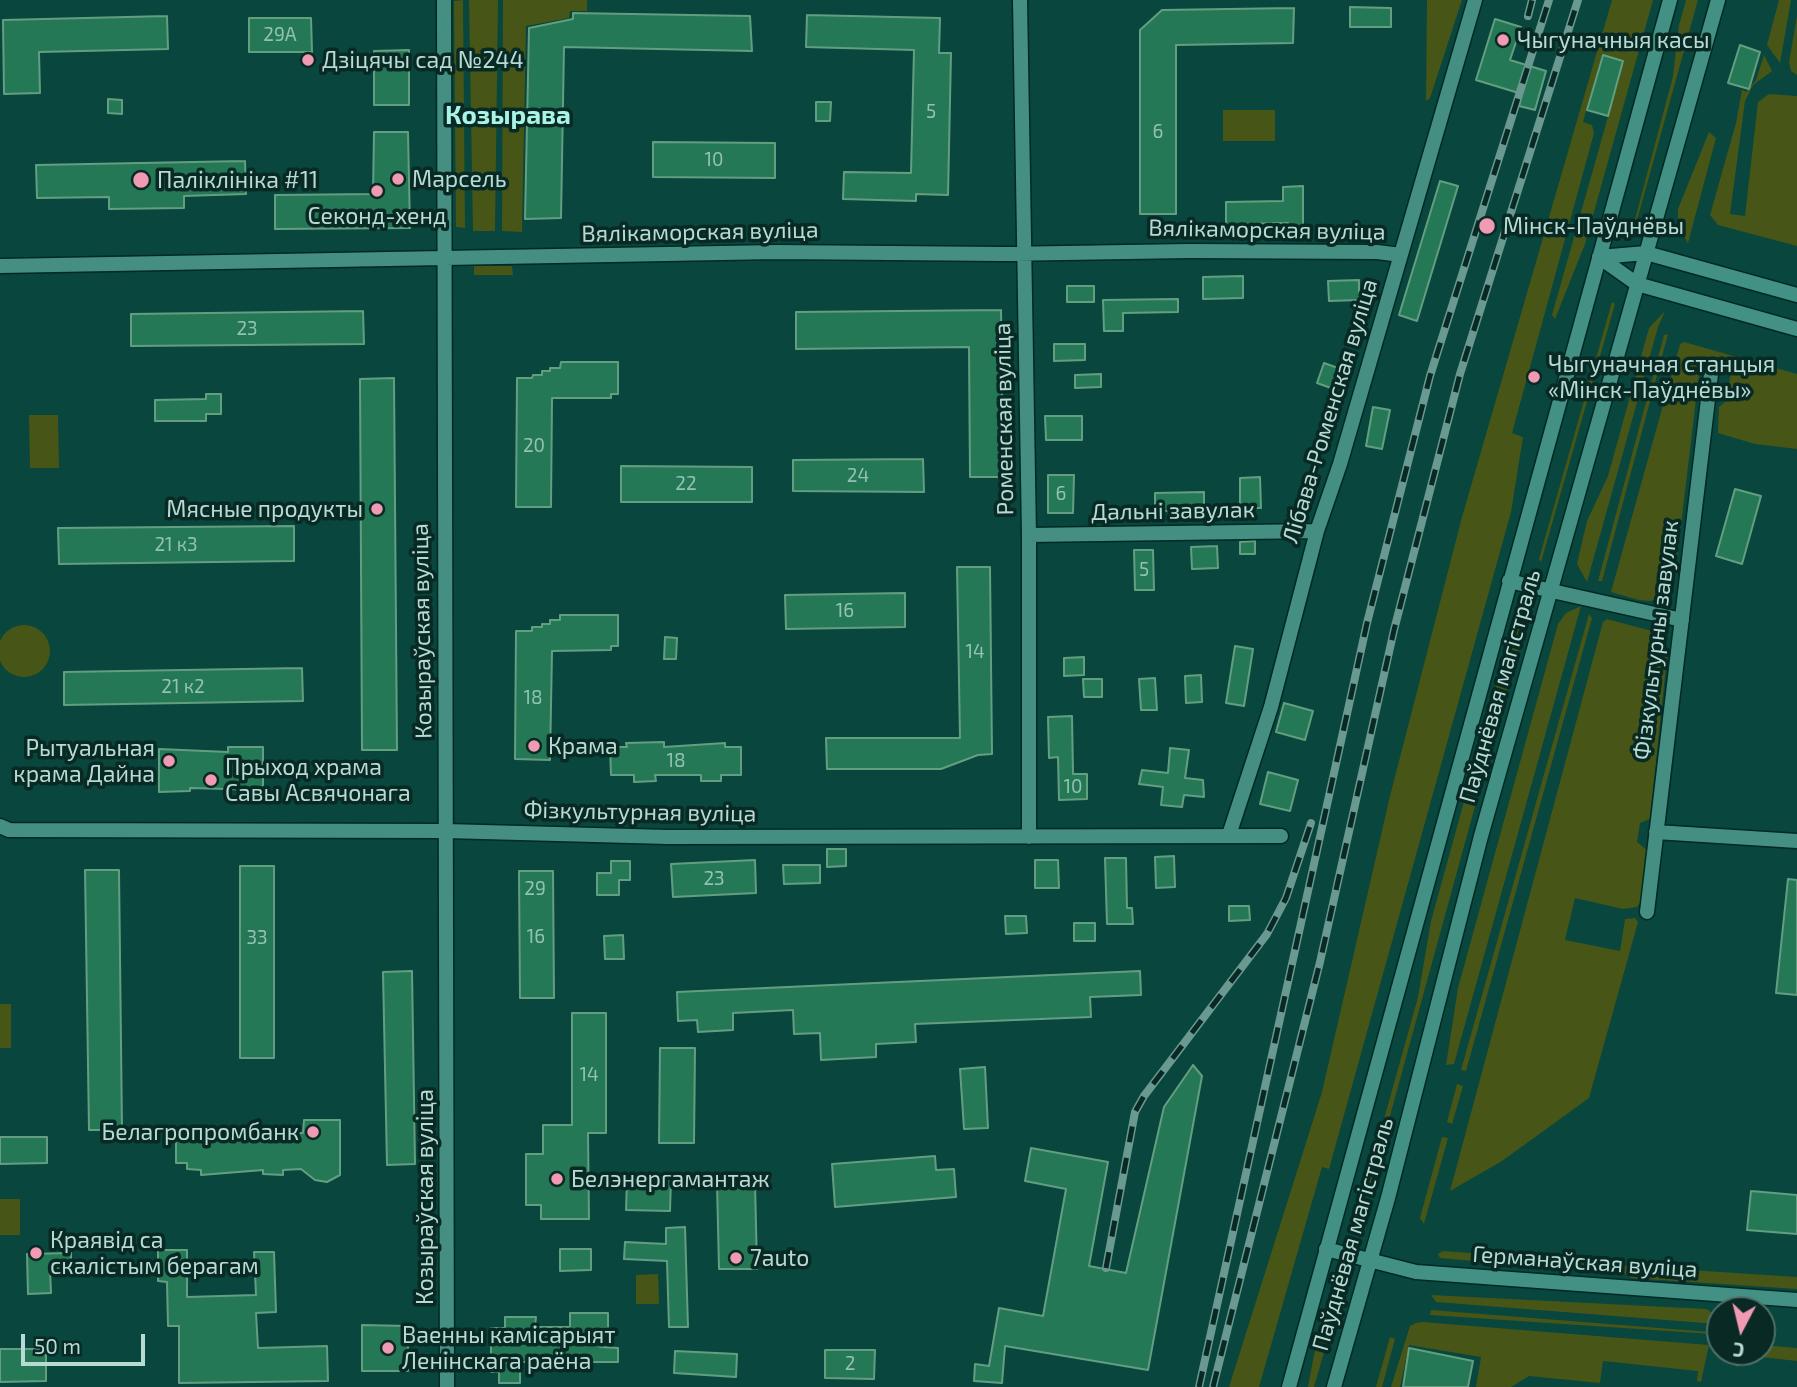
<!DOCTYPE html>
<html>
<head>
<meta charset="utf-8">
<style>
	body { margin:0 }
	#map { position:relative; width:1797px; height:1387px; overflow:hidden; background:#08463e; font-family:"Exo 2",sans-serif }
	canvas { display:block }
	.north { position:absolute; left:1706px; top:1296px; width:70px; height:70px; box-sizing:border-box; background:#092924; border:2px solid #4f706a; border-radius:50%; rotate:187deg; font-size:19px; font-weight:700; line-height:28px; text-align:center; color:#b7dad3 }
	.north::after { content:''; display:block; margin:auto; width:24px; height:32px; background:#f19ab3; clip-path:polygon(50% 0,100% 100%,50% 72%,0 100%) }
	.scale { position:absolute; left:21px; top:1334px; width:124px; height:32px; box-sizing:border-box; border:4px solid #b7dad3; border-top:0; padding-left:9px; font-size:21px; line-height:24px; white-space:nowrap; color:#b7dad3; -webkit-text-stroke:5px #092924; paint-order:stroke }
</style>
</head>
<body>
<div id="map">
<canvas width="1797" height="1387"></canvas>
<div class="north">С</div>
<div class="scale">50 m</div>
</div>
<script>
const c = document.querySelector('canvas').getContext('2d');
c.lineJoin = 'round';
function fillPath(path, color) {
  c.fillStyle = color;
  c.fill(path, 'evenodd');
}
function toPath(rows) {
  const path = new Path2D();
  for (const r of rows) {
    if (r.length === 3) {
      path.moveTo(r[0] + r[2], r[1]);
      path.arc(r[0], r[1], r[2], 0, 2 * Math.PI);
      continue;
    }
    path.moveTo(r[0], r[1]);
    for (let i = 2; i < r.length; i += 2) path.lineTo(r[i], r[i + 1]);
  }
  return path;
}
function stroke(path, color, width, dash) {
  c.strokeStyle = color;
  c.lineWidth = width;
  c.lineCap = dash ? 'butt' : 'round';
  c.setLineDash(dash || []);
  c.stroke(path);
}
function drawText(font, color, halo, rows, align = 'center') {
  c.font = font + ' "Exo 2",sans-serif';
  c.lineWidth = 7;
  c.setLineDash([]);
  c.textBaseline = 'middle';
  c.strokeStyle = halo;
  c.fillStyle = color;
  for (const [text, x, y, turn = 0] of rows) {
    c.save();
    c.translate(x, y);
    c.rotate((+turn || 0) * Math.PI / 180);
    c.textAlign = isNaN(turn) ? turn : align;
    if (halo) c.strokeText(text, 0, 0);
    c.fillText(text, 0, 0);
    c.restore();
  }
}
fillPath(toPath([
	[463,0,465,228,456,227,454,1],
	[469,0,498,0,495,231,473,231],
	[503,0,587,0,587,11,570,11,569,18,526,26,522,232,502,231],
	[1427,0,1462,0,1430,98,1426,101],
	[1612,0,1653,0,1585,244,1555,319,1552,315,1624,60,1602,54,1583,122,1592,125,1594,133,1512,433,1523,437,1511,512,1329,1169,1322,1167,1259,1387,1229,1387,1322,1092,1390,796,1462,517],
	[1686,0,1698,0,1636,224,1633,227,1673,76,1679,25],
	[1779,0,1791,0,1780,63,1767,45],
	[1797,16,1797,75,1791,71,1789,62],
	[1764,55,1772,71,1753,85,1745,101,1730,214,1745,216,1758,102,1769,94,1797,96,1797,246,1718,225,1710,215,1736,123,1742,90,1746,92,1756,80],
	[1223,110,1275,110,1275,141,1223,141],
	[1709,132,1716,138,1688,243,1678,227,1678,209],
	[474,266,512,266,513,275,474,275],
	[1612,302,1615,304,1541,562,1539,559],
	[1665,311,1658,327,1587,582,1577,564,1587,521,1608,476,1649,328],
	[1668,334,1602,581,1598,581,1664,335],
	[1684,342,1797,374,1797,449,1755,444,1718,433,1719,407,1727,400,1731,370,1700,366,1675,575,1665,595,1651,601,1639,600,1611,592,1680,344],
	[29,415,58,415,59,468,30,468],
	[1527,598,1530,606,1371,1185,1366,1184,1418,997,1431,921,1519,603],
	[1581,606,1454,1064,1446,1065,1458,988,1558,624,1566,613],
	[1589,614,1592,618,1466,1071,1461,1070],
	[1607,619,1652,631,1661,652,1667,656,1650,819,1640,823,1637,842,1647,850,1641,902,1637,907,1623,909,1575,898,1565,940,1620,951,1625,919,1635,918,1638,922,1589,1098,1502,1161,1450,1191,1603,622],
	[24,651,26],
	[0,1004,11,1004,11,1048,0,1048],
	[1457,1084,1463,1086,1452,1124,1447,1122],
	[1442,1137,1448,1138,1424,1224,1420,1218],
	[0,1199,20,1199,20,1235,0,1235],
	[1443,1251,1589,1262,1592,1263,1579,1270,1440,1258,1438,1254],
	[1614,1265,1797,1277,1797,1289,1631,1278],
	[658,1274,659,1304,636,1304,636,1275],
	[1431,1295,1707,1309,1717,1317,1717,1324,1436,1302],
	[1431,1310,1710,1332,1712,1334,1430,1315],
	[1321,1318,1333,1321,1314,1387,1308,1387],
	[1416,1323,1422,1322,1709,1345,1701,1382,1697,1381,1698,1371,1603,1361,1600,1383,1529,1376,1511,1387,1476,1387,1481,1357,1409,1345,1400,1387,1391,1387,1410,1326],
	[1390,1337,1395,1339,1382,1387,1376,1387],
	[1762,1345,1797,1348,1797,1361,1742,1355,1738,1367,1730,1363,1730,1352,1762,1352]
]), '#475616');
const building = toPath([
	[1350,7,1391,8,1391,27,1350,27,1350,7],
	[1294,8,1293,43,1176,45,1176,214,1140,214,1140,30,1162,10,1294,8],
	[573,13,750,16,752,51,564,47,561,218,525,219,529,28,573,19,573,13],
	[807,15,940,18,939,53,951,53,948,195,916,194,916,201,843,199,844,172,911,173,914,50,806,47,807,15],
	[167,16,168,49,39,52,40,93,4,94,3,20,167,16],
	[249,18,311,18,312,52,249,52,249,18],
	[1495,19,1521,27,1510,60,1546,71,1535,110,1519,106,1522,94,1476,80,1495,19],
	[1740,45,1760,52,1749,89,1728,83,1740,45],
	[409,50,409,105,374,105,374,51,409,50],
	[1603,55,1623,61,1608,116,1587,110,1603,55],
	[108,99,122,100,122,114,108,113,108,99],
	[816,102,831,102,830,121,816,121,816,102],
	[374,132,408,132,410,228,275,229,275,195,373,194,374,132],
	[653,142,775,143,775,178,653,177,653,142],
	[245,161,246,194,184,196,184,208,109,209,109,197,37,198,36,165,245,161],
	[1440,181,1458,186,1417,321,1399,315,1440,181],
	[1303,186,1303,226,1288,226,1288,223,1243,224,1244,229,1226,230,1226,202,1283,201,1283,187,1303,186],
	[1243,276,1243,298,1203,299,1203,277,1243,276],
	[1359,280,1359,300,1329,301,1328,281,1359,280],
	[1067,286,1094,286,1094,302,1067,302,1067,286],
	[1178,299,1178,312,1123,313,1123,331,1104,331,1103,300,1178,299],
	[1001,310,1003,477,970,477,969,347,796,349,796,312,1001,310],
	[363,311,364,344,131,346,131,314,363,311],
	[1054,344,1085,344,1085,360,1054,361,1054,344],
	[561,362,618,362,618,394,611,394,611,398,552,398,551,507,516,507,517,378,532,378,533,375,542,375,542,371,550,371,550,368,560,368,561,362],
	[1324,363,1338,368,1331,388,1317,383,1324,363],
	[1101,374,1101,387,1075,388,1075,375,1101,374],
	[394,378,397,750,362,750,360,379,394,378],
	[206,394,221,394,221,414,206,414,206,421,155,421,155,400,206,399,206,394],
	[1373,407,1390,410,1382,449,1366,446,1373,407],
	[1045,416,1082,416,1082,440,1046,440,1045,416],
	[923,459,924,492,793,491,793,460,923,459],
	[621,466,752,467,752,502,621,502,621,466],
	[1048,475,1074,475,1073,513,1048,513,1048,475],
	[1260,477,1261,508,1240,508,1240,478,1260,477],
	[1735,489,1761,496,1742,564,1716,556,1735,489],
	[1204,492,1204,510,1155,511,1155,493,1204,492],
	[294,526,294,561,59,564,58,528,294,526],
	[1255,541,1255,554,1240,554,1240,542,1255,541],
	[1217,546,1218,568,1192,569,1191,547,1217,546],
	[1134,550,1153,550,1154,590,1135,590,1134,550],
	[957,567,990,567,992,754,978,755,941,769,827,769,826,738,960,738,957,567],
	[905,593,905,627,786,629,785,595,905,593],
	[560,615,618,615,618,646,611,646,611,650,552,651,550,760,515,759,516,631,532,631,532,627,542,627,542,624,550,624,550,620,560,620,560,615],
	[665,637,677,638,676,659,664,659,665,637],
	[1235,646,1253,649,1244,706,1226,703,1235,646],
	[1084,657,1084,675,1064,676,1064,658,1084,657],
	[302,668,303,701,64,705,64,672,302,668],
	[1201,675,1202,702,1186,703,1185,676,1201,675],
	[1155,678,1157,710,1141,710,1139,679,1155,678],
	[1083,679,1102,679,1102,697,1084,697,1083,679],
	[1284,703,1313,711,1305,740,1276,732,1284,703],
	[1072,716,1073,774,1087,774,1087,799,1059,800,1058,757,1049,758,1048,717,1072,716],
	[664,742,664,747,725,743,725,747,741,747,741,775,721,775,721,781,701,781,701,775,655,775,656,781,634,782,634,775,611,775,610,747,627,747,626,743,664,742],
	[228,747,263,747,263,790,190,788,190,791,159,792,159,749,228,752,228,747],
	[1170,748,1189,750,1185,778,1203,780,1204,797,1184,795,1182,807,1161,805,1163,787,1139,784,1142,770,1168,773,1170,748],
	[1268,772,1298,780,1290,811,1260,804,1268,772],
	[827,849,846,849,846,866,827,867,827,849],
	[1174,856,1175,887,1156,888,1155,857,1174,856],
	[1105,858,1126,858,1127,908,1132,908,1133,924,1107,924,1105,858],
	[755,860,756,893,673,897,671,864,755,860],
	[1035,860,1058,860,1059,888,1035,888,1035,860],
	[611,861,630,861,630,880,619,880,619,895,597,895,597,873,611,873,611,861],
	[783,865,820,865,820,883,784,884,783,865],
	[240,866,274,866,274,1058,240,1058,240,866],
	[85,870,119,870,122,1130,89,1130,85,870],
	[519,871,553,871,554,998,520,998,519,871],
	[1788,879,1797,880,1797,995,1776,993,1788,879],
	[1229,906,1249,906,1250,920,1229,921,1229,906],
	[1005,916,1026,916,1027,933,1006,934,1005,916],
	[1074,923,1095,923,1095,941,1074,941,1074,923],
	[623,935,624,959,605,959,604,936,623,935],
	[412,971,415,1164,387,1165,383,972,412,971],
	[1140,971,1141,995,1090,997,1091,1017,915,1024,916,1042,876,1044,876,1057,821,1060,820,1033,794,1034,793,1010,733,1013,733,1030,698,1032,697,1020,678,1021,677,992,1140,971],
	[572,1013,606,1013,606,1133,588,1133,589,1219,541,1219,541,1205,526,1205,526,1154,543,1154,543,1125,572,1125,572,1013],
	[660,1048,695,1048,694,1143,659,1143,660,1048],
	[1193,1065,1202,1076,1148,1370,1005,1346,1002,1383,974,1381,975,1364,989,1366,999,1308,1043,1316,1066,1189,1025,1181,1031,1148,1108,1162,1089,1266,1126,1273,1164,1107,1193,1065],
	[985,1067,988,1128,964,1129,960,1069,985,1067],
	[304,1120,340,1120,340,1175,327,1182,315,1180,301,1169,283,1170,283,1175,263,1174,263,1170,201,1175,201,1170,187,1169,187,1163,176,1163,176,1132,303,1133,304,1120],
	[0,1137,47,1137,47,1163,0,1164,0,1137],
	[935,1156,936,1170,954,1169,956,1197,835,1207,832,1164,935,1156],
	[627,1179,671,1179,670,1211,626,1210,627,1179],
	[755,1182,757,1269,719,1269,717,1183,755,1182],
	[1751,1191,1797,1195,1797,1234,1747,1230,1751,1191],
	[685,1227,688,1327,669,1327,667,1261,624,1259,625,1242,666,1244,666,1228,685,1227],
	[560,1249,591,1249,591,1270,560,1271,560,1249],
	[158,1250,187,1250,187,1297,256,1295,254,1252,274,1252,276,1312,256,1313,258,1348,327,1346,328,1381,179,1383,179,1326,168,1326,167,1282,158,1281,158,1250],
	[71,1253,71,1269,50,1269,51,1293,28,1294,27,1254,71,1253],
	[570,1313,608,1313,608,1328,600,1328,600,1347,618,1348,618,1362,520,1362,520,1383,499,1383,499,1372,491,1372,491,1328,505,1328,505,1317,536,1317,535,1327,570,1327,570,1313],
	[362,1325,408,1326,408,1371,362,1371,362,1325],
	[1409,1348,1473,1361,1468,1387,1403,1387,1409,1348],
	[0,1349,46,1349,46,1381,0,1382,0,1349],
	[825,1350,875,1350,874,1379,825,1378,825,1350],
	[675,1351,737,1354,736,1377,674,1373,675,1351]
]);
fillPath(building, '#257855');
stroke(building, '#649e80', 2);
const street = toPath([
	[444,0,447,1387],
	[1020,0,1029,535,1029,837],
	[0,266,777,252,1002,254,1189,251,1377,252,1401,255],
	[1029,535,1317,531],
	[1552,591,1682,620],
	[0,826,9,830,446,831,668,837,1281,836],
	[1656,832,1797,841],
	[1229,835,1271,707,1317,531,1340,464,1475,0],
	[1647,912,1711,374]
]);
const secondary = toPath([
	[1599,257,1637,284,1797,329],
	[1599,257,1646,253,1797,295],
	[1509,581,1552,591],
	[1326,1249,1416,1272,1797,1300],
	[1289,1387,1670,0],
	[1334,1387,1388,1198,1481,836,1718,0]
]);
stroke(street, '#012a24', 17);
stroke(secondary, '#012a24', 17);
stroke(street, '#458e82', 14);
stroke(secondary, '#439185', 14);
const rail = toPath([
	[1528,16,1532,0],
	[1106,1268,1135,1112,1144,1096,1267,934,1286,898,1311,823],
	[1199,1387,1367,623,1430,376,1549,0],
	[1213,1387,1320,962,1394,630,1460,374,1578,0]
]);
stroke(rail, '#6a9991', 8);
stroke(rail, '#092924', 5, [16]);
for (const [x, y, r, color] of [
	[1503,40,7,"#f19ab3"],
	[308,60,7,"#f19ab3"],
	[398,179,7,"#f19ab3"],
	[141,180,9,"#f19ab3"],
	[377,191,7,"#f19ab3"],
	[1487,226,9,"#f19ab3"],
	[1534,377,7,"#f19ab3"],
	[377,509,7,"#f19ab3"],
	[534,746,7,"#f19ab3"],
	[169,761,7,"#f19ab3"],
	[211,780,7,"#f19ab3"],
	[313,1132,7,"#f19ab3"],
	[557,1179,7,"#f19ab3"],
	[36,1253,7,"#f19ab3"],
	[736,1258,7,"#f19ab3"],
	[388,1348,7,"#f19ab3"]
]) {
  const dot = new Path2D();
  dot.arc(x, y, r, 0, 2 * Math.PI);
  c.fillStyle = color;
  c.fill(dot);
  stroke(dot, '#092924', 2.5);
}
drawText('19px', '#92c2b4', null, [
	["29А",280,35],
	["5",931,112],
	["6",1158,132],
	["10",714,160],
	["23",247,329],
	["20",534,446],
	["24",858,476],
	["22",686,484],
	["6",1061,494],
	["21 к3",176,545],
	["5",1144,570],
	["16",845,611],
	["14",975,652],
	["21 к2",183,687],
	["18",533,698],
	["18",676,761],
	["10",1073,787],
	["23",714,879],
	["29",535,889],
	["16",536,937],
	["33",257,938],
	["14",589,1075],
	["2",850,1364]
]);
drawText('23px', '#b7dad3', '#092924', [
	["Чыгуначныя касы",1517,40],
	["Дзіцячы сад №244",322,60],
	["Марсель",412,179],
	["Паліклініка #11",157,180],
	["Секонд-хенд",377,216,"center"],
	["Мінск-Паўднёвы",1503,226],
	["Чыгуначная станцыя",1548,364],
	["«Мінск-Паўднёвы»",1548,390],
	["Мясные продукты",363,509,"right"],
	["Крама",548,746],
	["Рытуальная",155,748,"right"],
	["крама Дайна",155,774,"right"],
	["Прыход храма",225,767],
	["Савы Асвячонага",225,793],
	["Белагропромбанк",299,1132,"right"],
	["Белэнергамантаж",571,1179],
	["Краявід са",50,1240],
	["скалістым берагам",50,1266],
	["7auto",750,1258],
	["Ваенны камісарыят",402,1335],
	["Ленінскага раёна",402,1361]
], 'left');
drawText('23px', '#b7dad3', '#092924', [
	["Вялікаморская вуліца",1267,230,1],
	["Вялікаморская вуліца",700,232,-1],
	["Лібава-Роменская вуліца",1330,411,-73],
	["Роменская вуліца",1004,419,-91],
	["Дальні завулак",1173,511,-1],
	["Козыраўская вуліца",422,631,-91],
	["Фізкультурны завулак",1656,640,-83],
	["Паўднёвая магістраль",1500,686,-74],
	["Фізкультурная вуліца",640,812,1],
	["Козыраўская вуліца",425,1197,-90],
	["Паўднёвая магістраль",1353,1234,-74],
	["Германаўская вуліца",1585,1262,4]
]);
drawText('bold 26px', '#aaf4e6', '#092924', [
	["Козырава",508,115]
]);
</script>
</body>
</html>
